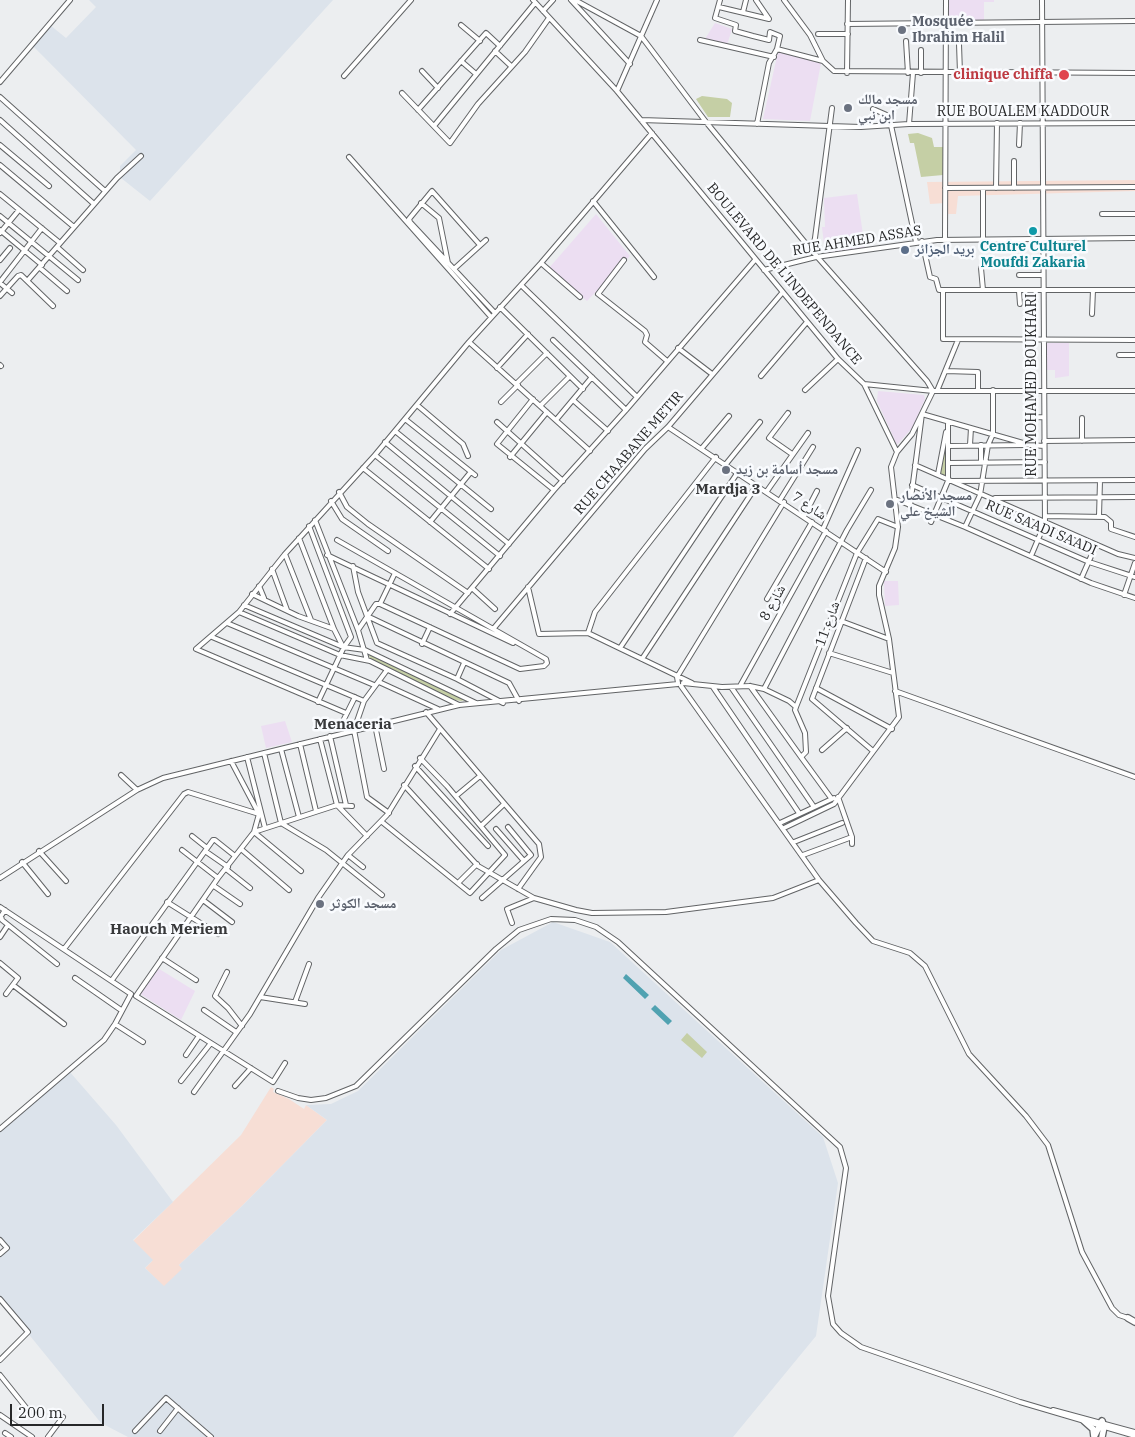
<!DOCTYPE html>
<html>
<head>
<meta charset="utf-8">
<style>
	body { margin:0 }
	#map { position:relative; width:1135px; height:1437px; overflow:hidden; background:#eceef0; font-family:"IBM Plex Serif",serif }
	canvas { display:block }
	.scale { position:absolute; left:10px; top:1404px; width:94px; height:22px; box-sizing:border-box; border:2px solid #262728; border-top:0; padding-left:6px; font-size:15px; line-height:18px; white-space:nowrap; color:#262728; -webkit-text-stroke:4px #f9fbfe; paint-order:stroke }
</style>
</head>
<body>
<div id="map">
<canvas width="1135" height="1437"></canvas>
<div class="scale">200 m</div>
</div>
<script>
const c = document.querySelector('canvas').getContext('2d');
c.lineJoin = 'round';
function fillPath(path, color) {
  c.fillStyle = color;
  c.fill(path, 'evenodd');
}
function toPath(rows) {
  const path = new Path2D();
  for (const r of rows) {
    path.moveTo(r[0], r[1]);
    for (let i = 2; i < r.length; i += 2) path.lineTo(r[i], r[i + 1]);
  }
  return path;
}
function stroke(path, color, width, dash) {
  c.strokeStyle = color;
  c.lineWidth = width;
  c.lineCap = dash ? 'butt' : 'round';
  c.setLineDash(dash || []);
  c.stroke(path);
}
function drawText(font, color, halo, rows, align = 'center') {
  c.font = font + ' "IBM Plex Serif","Noto Naskh Arabic",serif';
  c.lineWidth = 5;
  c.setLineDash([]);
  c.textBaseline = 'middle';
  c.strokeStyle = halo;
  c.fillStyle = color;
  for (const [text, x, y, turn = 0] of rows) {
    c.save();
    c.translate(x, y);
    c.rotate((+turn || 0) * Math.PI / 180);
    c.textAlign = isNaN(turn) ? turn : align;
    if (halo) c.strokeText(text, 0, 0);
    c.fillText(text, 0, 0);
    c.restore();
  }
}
fillPath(toPath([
	[1135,180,1135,191,958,196,956,214,946,214,946,203,930,204,927,182],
	[271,1087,274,1089,273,1092,289,1099,304,1109,306,1105,327,1120,242,1206,179,1265,183,1269,164,1287,145,1268,152,1261,133,1241,241,1135]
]), '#f7ded5');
fillPath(toPath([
	[89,0,333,0,150,201,121,178,120,173,120,166,136,150,32,45,50,25,66,38,96,7],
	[553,922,610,942,823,1137,838,1183,816,1336,733,1437,128,1437,101,1423,0,1299,0,1255,8,1248,0,1239,0,1129,69,1071,116,1125,173,1202,133,1240,153,1260,145,1268,164,1286,182,1269,179,1265,242,1206,327,1120,306,1105,331,1104,358,1091,501,950]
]), '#dce3eb');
fillPath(toPath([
	[948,0,994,0,994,2,984,2,984,20,948,20],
	[715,23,732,29,727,45,705,39],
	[778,52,821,63,810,121,763,119],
	[857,194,865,248,825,253,822,227,825,227,824,198],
	[596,214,630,256,587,301,549,268],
	[1045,343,1069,343,1069,376,1055,378,1055,370,1046,370],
	[878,391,924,395,925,399,913,427,897,445,877,401],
	[884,581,898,581,899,605,885,606],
	[285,721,292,742,266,748,261,726],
	[156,967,195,991,181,1020,139,993]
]), '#ecdef2');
fillPath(toPath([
	[702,96,727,99,732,103,730,117,708,117,696,99],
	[918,133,932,138,934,147,943,147,943,175,921,177,914,143,910,143,908,134],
	[946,440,947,453,946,477,940,473],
	[369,654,465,698,465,700,461,701,455,700,370,660],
	[687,1033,707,1052,702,1058,681,1040]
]), '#c5cfa5');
fillPath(toPath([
	[626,974,649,995,645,999,623,978],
	[655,1005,672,1021,668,1025,651,1009]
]), '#50a2b1');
const minor = toPath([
	[533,0,617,91,838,359,864,384,897,452,891,467,898,527,895,548,879,586,879,595,889,639,899,717,834,804,784,828],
	[571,0,630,64],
	[575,0,641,36,706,122,812,251,927,381,933,391,912,434,897,452],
	[720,0,715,18,736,25,735,31,753,36,769,40,770,32,780,36,777,49],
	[784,0,810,35,823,61,834,71,1135,73],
	[719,7,769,19,756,0],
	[543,11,553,0],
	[743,12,746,0],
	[847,24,1135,21],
	[461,25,480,41],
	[818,34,848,34],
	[700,40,774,57],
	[906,41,908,73],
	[959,44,960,73],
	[921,50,921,73],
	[495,51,511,66],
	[461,61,476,74],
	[422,71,438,88],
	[847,73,848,0],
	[344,76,411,0],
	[0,82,70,0],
	[617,91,657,0],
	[402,93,450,143,478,104,525,52,549,18],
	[0,97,105,191],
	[873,109,889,116,916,242],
	[418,110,486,33,500,46],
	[0,120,94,204],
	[641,120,861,127,909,124,1135,123],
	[757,124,769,63,777,49,823,61],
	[909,124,913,73],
	[434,126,535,3],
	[0,145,49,186],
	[1019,145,1020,123],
	[349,157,491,317],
	[1014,161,1014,188],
	[0,165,74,227],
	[945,188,1135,187],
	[983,188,983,240],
	[996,188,997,123],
	[0,194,60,243],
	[593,201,654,277],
	[421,203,439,218,448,263],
	[1102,214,1135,214],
	[0,216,78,280],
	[0,230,42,265],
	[0,233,19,210],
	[945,240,946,0],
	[922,241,930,277,936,279,939,290,1135,290],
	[480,245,432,191,409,219,410,222,495,313],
	[57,247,83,270],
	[812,251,815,238,832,108],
	[0,260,10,248],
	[624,260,598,294,645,331,647,335,645,342,667,361],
	[541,263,580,297],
	[40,268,67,291],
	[981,268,983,290],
	[454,269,486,240],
	[764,270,816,257,937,240,1135,238],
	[1019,275,1043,275],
	[28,280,117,178,141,156],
	[0,282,42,228],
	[0,283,12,293],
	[521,285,637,397],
	[943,290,943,339,1135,340],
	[1019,291,1020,304],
	[0,296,18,276,21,275,53,306],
	[500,307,583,389],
	[1092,314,1093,290],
	[553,340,626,410],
	[469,342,590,451],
	[678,348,712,374],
	[1119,355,1135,355],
	[0,365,1,366],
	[497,368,528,334],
	[946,371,978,372,978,390],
	[761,376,807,322],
	[516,384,547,353],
	[864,384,933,391,1135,391],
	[805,390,838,359],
	[937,391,958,340],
	[533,399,497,444,554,490],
	[573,400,608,431],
	[501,402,518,385],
	[417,405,463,444,468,456],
	[540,406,570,376],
	[788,413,769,438,792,454],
	[1026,418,1044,417],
	[1082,418,1082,441],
	[405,419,475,475],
	[556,420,592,377],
	[497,422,563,481],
	[668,427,886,572],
	[395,431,491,509],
	[1044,441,1135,440],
	[385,442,509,544],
	[970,445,971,428],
	[948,446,1025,445],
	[702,448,729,416],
	[375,455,500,556],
	[510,457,547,412],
	[981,462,981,445],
	[948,463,1045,462],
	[726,464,760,422],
	[915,465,1118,554,1135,558],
	[363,468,489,569],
	[938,474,946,432],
	[950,481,1135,480],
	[912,485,1089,562,1135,577],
	[767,491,808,433],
	[339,492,347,507,368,524,468,593],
	[995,498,1135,497],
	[895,499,965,527,1091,583,1135,598],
	[780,500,813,447],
	[331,501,342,519,388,551],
	[910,506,922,414,1030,445,1044,446],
	[804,516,817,491],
	[1045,516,1105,517,1111,522,1111,529,1135,537],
	[1099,516,1100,481],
	[315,520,358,630,367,660],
	[430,522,470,473],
	[931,522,948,481,948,422],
	[309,526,351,637,344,647,318,702],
	[965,527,980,495,988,445,993,434,993,390],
	[823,529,858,450],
	[299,538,334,629,342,645],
	[337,540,546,659,547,663,544,666,520,669,380,604],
	[285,554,311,620],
	[327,555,513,643],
	[1031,556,1045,523,1042,0],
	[866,558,812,699,873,751],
	[353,566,358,592,377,643,457,679,503,703],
	[272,569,287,610],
	[1081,579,1096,545],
	[259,586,264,598],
	[528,587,539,634,588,633,692,683],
	[473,589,495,609],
	[252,594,298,616,334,629],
	[1124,595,1135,563],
	[767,599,812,522],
	[244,605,343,647,365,650,476,703],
	[239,612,340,655,370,661,459,705],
	[450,614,554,490,626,410,755,260],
	[367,616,509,683,519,701],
	[841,621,889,639],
	[227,623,374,685],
	[494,628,645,449,668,427,782,293],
	[358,630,376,604,380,604,395,573],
	[588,633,595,612,716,457],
	[212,637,364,701,387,670],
	[422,644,430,627],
	[620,648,738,472],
	[829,653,893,673],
	[642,659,757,485],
	[457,679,464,663],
	[379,682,438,709],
	[678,683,677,677,784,502],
	[683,683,722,687,750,686,764,689,789,701,796,707,795,710,805,733,806,752,801,757,831,798],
	[681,686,819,880,856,923,873,941,910,953,925,966,969,1054,1026,1116,1048,1145,1082,1252,1112,1308,1119,1315,1128,1318],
	[740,686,826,531],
	[750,686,801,757],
	[713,687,799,813],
	[731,687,814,807],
	[816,688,892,729],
	[764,689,847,530,871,490],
	[895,691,1135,777],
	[364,701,354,730,367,797,389,813],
	[796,707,857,553,878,519,898,527],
	[426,712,539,844,541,857,518,889],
	[346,713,196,649,239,612,285,554,375,455,469,342,541,263,652,133],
	[375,725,384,769],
	[346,732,343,721,355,697],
	[330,736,346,805],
	[320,739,337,805,367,836],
	[300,744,316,811],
	[281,749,299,817],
	[822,750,847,728],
	[264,753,281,823,326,850,382,895],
	[247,757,265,828],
	[231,761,259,814,254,832,337,805,352,806],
	[415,766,488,846],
	[121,775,137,790],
	[404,785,478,866,534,898,576,910,592,913,666,912,773,898,819,880],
	[456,796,480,776],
	[838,797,852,837,852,844],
	[382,822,470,893,505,855,447,786,420,758],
	[780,823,834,798],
	[481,826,504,804],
	[496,829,524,861],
	[192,836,207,848],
	[794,842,842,823],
	[241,849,289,890],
	[182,850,218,878],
	[39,851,66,881],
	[205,851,228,867],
	[348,855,363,867],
	[803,855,852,837],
	[22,862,48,894],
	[226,869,250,888],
	[0,878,137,790,163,778,459,705,678,684],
	[458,883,477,864],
	[214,886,240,904],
	[482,898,531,855,508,827],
	[203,900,232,922],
	[167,902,218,934],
	[0,907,131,994,115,1024,104,1040,0,1129],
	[5,910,1,916,2,920,57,964],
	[512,923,507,909,534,898],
	[0,937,8,925],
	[64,949,184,794,188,792,259,814],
	[162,958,196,980],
	[0,963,18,978,6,994],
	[227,972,215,996,228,1008,242,1026],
	[75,978,121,1010],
	[112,980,213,840,215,840,235,856],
	[13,985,64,1024],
	[136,996,218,878,254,832,301,871],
	[136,996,273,1082,285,1063],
	[260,997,305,1004],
	[295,1002,309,964],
	[204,1010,236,1032],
	[115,1024,143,1042],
	[186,1055,199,1036],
	[181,1081,211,1043],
	[235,1086,251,1068],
	[278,1091,298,1098,311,1100,326,1098,356,1086,496,949,519,930,551,919,575,920,596,927,618,942,840,1147,846,1168,828,1296,833,1324,841,1333,861,1347,1020,1402,1135,1436],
	[194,1092,250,1014,318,898,348,855,387,815,440,729],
	[0,1240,7,1248,0,1254],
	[0,1299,28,1332,0,1360],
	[0,1375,28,1410],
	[1053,1410,1135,1432],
	[0,1415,32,1437],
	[135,1431,166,1398,211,1437],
	[160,1431,178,1408],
	[5,1433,11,1437],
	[48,1437,63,1417]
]);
const highway = toPath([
	[1128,1318,1135,1322],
	[1084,1421,1093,1429,1094,1437],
	[1095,1435,1102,1421],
	[1102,1437,1104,1427,1102,1421]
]);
stroke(minor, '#626466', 6);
stroke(highway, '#626466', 8);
stroke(minor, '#fff', 4);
stroke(highway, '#fff', 5.5);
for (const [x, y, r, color] of [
	[902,30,5,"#6b7280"],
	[1064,75,6,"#e0444e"],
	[848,108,5,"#6b7280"],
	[1033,231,5,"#0f9aa8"],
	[905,250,5,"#5c6f8a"],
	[726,470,5,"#6b7280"],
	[890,504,5,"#6b7280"],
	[320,904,5,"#6b7280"]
]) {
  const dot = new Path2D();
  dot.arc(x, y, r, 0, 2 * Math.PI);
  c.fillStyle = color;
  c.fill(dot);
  stroke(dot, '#f9fbfe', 2);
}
drawText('bold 14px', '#5b616d', '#f9fbfe', [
	["Mosquée",912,22],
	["Ibrahim Halil",912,38],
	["مسجد مالك",858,100],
	["ابن نبي",858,116],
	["مسجد أسامة بن زيد",736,470],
	["مسجد الأنصار",900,496],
	["الشيخ علي",900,512],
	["مسجد الكوثر",330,904]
], 'left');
drawText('bold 14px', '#be3a42', '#f9fbfe', [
	["clinique chiffa",1053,75]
], 'right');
drawText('14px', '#262728', '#f9fbfe', [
	["RUE BOUALEM KADDOUR",1023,112],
	["RUE AHMED ASSAS",857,241,-9],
	["BOULEVARD DE L'INDEPENDANCE",784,274,50],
	["RUE MOHAMED BOUKHARI",1032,385,-90],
	["RUE CHAABANE METIR",629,453,-49],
	["شارع 7",809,506,34],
	["RUE SAADI SAADI",1041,528,23],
	["شارع 8",773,603,-61],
	["شارع 11",828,624,-70]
]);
drawText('bold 14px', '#0d838f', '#f9fbfe', [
	["Centre Culturel",1033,247],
	["Moufdi Zakaria",1033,263]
]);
drawText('bold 14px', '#4e5e75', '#f9fbfe', [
	["بريد الجزائر",915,250]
], 'left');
drawText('bold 15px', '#38393b', '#f9fbfe', [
	["Mardja 3",728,490],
	["Menaceria",353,725],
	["Haouch Meriem",169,930]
]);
</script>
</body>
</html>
